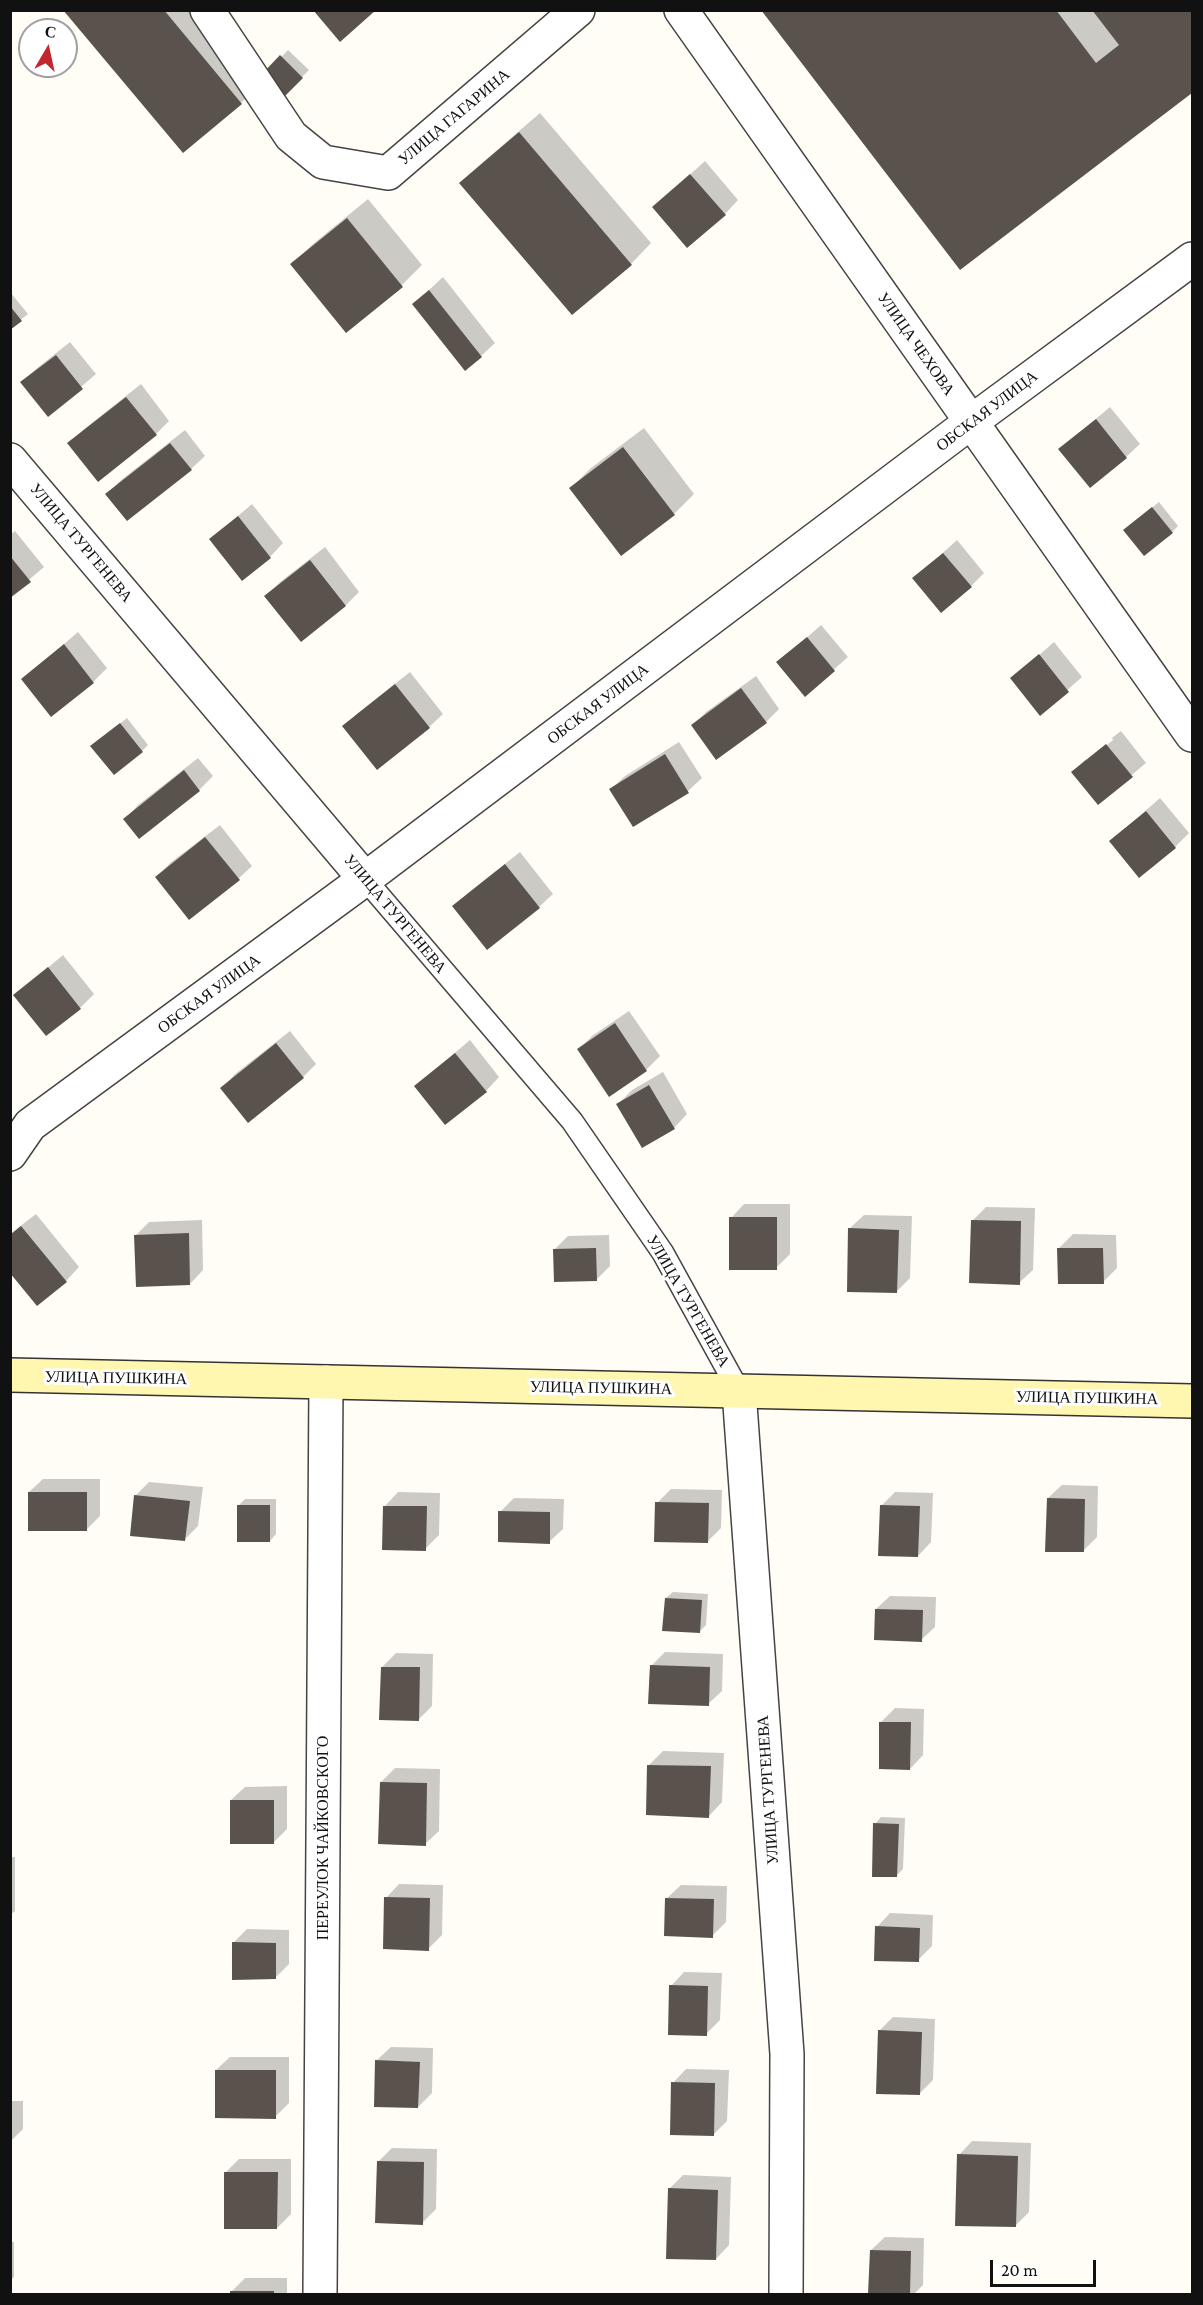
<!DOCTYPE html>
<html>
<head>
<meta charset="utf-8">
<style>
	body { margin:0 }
	#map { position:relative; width:1203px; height:2305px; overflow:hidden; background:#fffdf5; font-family:"Crimson Pro",serif }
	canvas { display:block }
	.frame { position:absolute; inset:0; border:12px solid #111; pointer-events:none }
	.north { position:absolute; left:18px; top:18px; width:60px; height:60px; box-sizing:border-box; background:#fff; border:2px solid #a0a0a0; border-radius:50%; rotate:9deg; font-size:16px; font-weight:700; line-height:24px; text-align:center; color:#111 }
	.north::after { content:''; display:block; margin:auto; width:21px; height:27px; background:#c4262e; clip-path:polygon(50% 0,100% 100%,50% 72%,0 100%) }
	.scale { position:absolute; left:990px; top:2260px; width:106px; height:27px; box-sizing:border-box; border:3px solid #111; border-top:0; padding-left:8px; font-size:18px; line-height:21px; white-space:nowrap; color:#111; -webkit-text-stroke:4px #fff; paint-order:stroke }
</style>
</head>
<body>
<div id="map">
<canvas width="1203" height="2305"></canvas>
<div class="frame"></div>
<div class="north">С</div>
<div class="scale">20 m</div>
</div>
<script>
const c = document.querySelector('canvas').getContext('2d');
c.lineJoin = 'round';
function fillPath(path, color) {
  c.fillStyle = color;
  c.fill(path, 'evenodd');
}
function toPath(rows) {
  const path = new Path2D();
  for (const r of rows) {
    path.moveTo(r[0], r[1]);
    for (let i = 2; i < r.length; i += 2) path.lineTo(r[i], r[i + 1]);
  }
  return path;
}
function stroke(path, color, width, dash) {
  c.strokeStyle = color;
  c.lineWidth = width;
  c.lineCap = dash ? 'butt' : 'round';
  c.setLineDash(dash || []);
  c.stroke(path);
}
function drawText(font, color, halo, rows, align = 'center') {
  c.font = font + ' "Crimson Pro",serif';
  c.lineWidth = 6;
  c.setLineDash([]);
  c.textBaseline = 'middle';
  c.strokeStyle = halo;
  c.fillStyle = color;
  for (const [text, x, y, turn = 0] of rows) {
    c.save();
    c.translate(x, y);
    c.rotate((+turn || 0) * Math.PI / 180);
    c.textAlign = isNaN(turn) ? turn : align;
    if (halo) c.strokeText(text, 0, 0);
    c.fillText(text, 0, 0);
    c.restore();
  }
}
fillPath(toPath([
	[65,10,212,10,265,74,288,50,309,70,285,94,267,77,241,103,183,151],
	[763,10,1192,10,1192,91,960,268],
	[540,113,651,243,631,264,572,313,461,183,482,163],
	[705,161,738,200,725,214,654,207],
	[368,199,422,265,402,285,346,331,292,264,313,244],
	[443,277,495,343,481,356,414,304],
	[10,292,28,314,10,328],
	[70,342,96,374,48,415,22,382,36,369],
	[141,384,169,421,156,434,69,444,83,430],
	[1110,407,1140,444,1126,457,1060,449],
	[644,428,694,494,674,514,571,488,591,468],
	[185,430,205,456,191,469,107,494,121,480],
	[1159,502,1178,526,1172,532,1131,524],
	[252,504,283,543,270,557,211,539],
	[15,531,44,567,10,596,10,535],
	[957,540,984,573,971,586,914,579],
	[325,547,359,592,346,605,301,640,266,596,280,582],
	[821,625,848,657,805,695,778,663],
	[78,632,107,668,93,682,23,679],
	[1054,642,1082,677,1040,714,1012,679],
	[410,672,443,714,429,727,344,726,358,713],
	[756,676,779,709,766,722,693,725,706,712],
	[127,718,148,745,142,751,99,740],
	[1121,731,1146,763,1098,803,1073,772,1086,759,1086,762,1113,740,1112,738],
	[679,742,702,778,688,791,611,789,625,776],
	[198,758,213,776,199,790,139,837,125,819,138,805],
	[1160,798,1189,833,1175,847,1111,841],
	[220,825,252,866,238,879,157,877,170,863],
	[520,852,553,894,539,907,454,906,468,893],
	[63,955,94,994,80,1008,15,995],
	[629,1011,660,1056,646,1070,609,1095,579,1049,592,1036],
	[290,1031,316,1064,303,1077,222,1088,235,1074],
	[470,1040,499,1077,486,1091,416,1086],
	[663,1072,687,1114,674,1128,618,1104,632,1090],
	[744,1204,790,1204,790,1254,776,1268,731,1218],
	[986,1207,1035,1208,1033,1270,1019,1283,972,1221],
	[36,1214,79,1267,66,1281,10,1271,10,1234],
	[864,1215,912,1216,910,1278,897,1291,850,1228],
	[202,1220,203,1270,190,1284,135,1236,149,1222],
	[1073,1234,1116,1235,1117,1268,1103,1282,1059,1248],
	[609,1235,610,1266,596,1280,555,1249,568,1236],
	[43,1479,100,1479,100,1516,86,1530,29,1492],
	[149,1482,203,1487,198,1526,184,1540,135,1496],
	[1062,1485,1098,1486,1097,1537,1083,1551,1048,1498],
	[671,1489,722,1490,721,1528,707,1542,657,1503],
	[398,1492,440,1493,439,1535,425,1549,385,1506],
	[895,1492,933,1493,931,1542,918,1556,881,1506],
	[514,1498,564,1499,563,1529,549,1542,500,1512],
	[245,1499,276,1499,276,1534,270,1541,238,1506],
	[673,1592,708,1594,706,1625,699,1632,666,1598],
	[890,1596,936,1597,935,1627,921,1640,876,1609],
	[665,1652,723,1654,722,1691,708,1704,651,1666],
	[396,1653,433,1654,432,1706,418,1720,382,1667],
	[895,1708,924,1709,923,1755,910,1769,881,1722],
	[663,1751,724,1753,722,1802,709,1816,649,1765],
	[395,1768,440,1769,439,1831,425,1844,381,1782],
	[287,1786,287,1829,273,1843,231,1800,245,1787],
	[881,1817,905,1818,903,1869,896,1876,875,1824],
	[10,1857,15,1857,15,1911,10,1915],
	[399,1884,443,1885,442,1935,428,1949,386,1898],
	[681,1885,727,1886,726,1922,712,1936,667,1898],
	[890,1913,933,1915,932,1946,918,1960,877,1927],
	[247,1929,289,1930,289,1964,275,1978,233,1943],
	[684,1972,722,1973,720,2020,706,2034,671,1986],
	[893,2017,935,2019,933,2080,919,2094,879,2031],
	[391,2047,433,2048,432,2093,418,2107,377,2060],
	[230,2057,289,2057,289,2103,275,2117,216,2070],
	[686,2069,729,2070,727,2121,714,2134,673,2083],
	[10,2101,23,2101,23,2129,10,2142],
	[972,2141,1031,2143,1029,2212,1015,2226,959,2155],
	[392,2148,437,2149,436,2209,422,2223,378,2162],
	[239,2159,291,2159,291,2214,277,2228,225,2173],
	[10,2160,11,2160,10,2211],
	[683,2175,731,2177,729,2245,716,2259,669,2189],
	[885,2237,924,2238,923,2285,914,2294,870,2294,871,2250],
	[10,2242,14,2242,14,2277,10,2281],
	[245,2278,287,2278,287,2294,231,2294,231,2292]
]), '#0003');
fillPath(toPath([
	[63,10,164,10,242,104,183,153],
	[313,10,376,10,340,42],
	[761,10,1056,10,1096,63,1119,45,1092,10,1192,10,1192,93,960,270],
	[280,55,303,78,285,96,262,74],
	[519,132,632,265,572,315,459,183],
	[690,174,726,215,687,248,652,207],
	[347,218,403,287,346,333,290,264],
	[429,290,482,357,465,371,412,304],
	[10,306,22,321,10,330],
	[56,355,83,389,48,417,20,382],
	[126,397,157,435,98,482,67,443],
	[1096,419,1127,458,1090,488,1058,449],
	[170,443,192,470,127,521,105,494],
	[623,447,675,515,621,556,569,488],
	[1152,507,1173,533,1144,556,1123,530],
	[238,516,271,558,242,581,209,539],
	[943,553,972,587,941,613,912,578],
	[10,556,31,582,10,598],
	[310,560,346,606,301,642,264,596],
	[807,637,835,671,805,697,776,662],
	[64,644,94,683,51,717,21,679],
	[1039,654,1069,692,1040,716,1010,678],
	[395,684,430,728,377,770,342,726],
	[741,688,767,723,716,760,691,725],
	[120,723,143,752,114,775,90,746],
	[1106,744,1133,777,1098,805,1071,772],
	[665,754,689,793,633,827,609,789],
	[184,770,200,791,139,839,123,819],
	[1146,811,1176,848,1139,878,1109,841],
	[205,837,240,880,189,920,155,877],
	[505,864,540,908,487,950,452,906],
	[48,967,81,1009,46,1036,13,995],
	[615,1023,647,1071,609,1097,577,1049],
	[276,1043,304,1078,248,1123,220,1088],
	[455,1053,487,1092,445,1125,414,1086],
	[649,1085,675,1129,642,1148,616,1104],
	[729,1217,777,1217,777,1270,729,1270],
	[971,1220,1021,1221,1020,1285,969,1283],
	[21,1226,67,1282,37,1306,10,1273,10,1235],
	[848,1228,899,1230,897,1293,847,1292],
	[189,1233,190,1285,136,1287,134,1235],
	[596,1248,597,1281,554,1282,553,1249],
	[1057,1248,1103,1248,1104,1284,1058,1284],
	[28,1492,87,1492,87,1531,28,1531],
	[134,1495,190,1501,185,1541,130,1536],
	[1047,1498,1085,1499,1084,1552,1045,1552],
	[655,1502,709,1503,708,1543,654,1542],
	[237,1505,270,1505,270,1542,237,1542],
	[880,1505,920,1506,918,1557,878,1556],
	[383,1506,427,1506,426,1551,382,1550],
	[498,1511,550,1512,550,1544,498,1542],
	[665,1598,702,1600,700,1633,662,1631],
	[875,1609,923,1610,922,1642,874,1640],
	[650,1665,710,1667,709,1706,648,1704],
	[381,1667,420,1667,419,1721,379,1720],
	[879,1722,911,1722,910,1770,879,1769],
	[647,1765,711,1766,709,1818,646,1815],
	[380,1782,427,1783,426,1846,378,1844],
	[230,1800,274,1800,274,1844,230,1844],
	[873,1823,899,1824,897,1877,872,1877],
	[384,1897,430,1898,429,1951,383,1949],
	[665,1898,714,1899,713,1938,664,1936],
	[875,1926,920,1928,919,1962,874,1961],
	[232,1942,276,1943,276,1979,232,1980],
	[669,1985,708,1986,707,2036,668,2035],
	[878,2030,922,2032,920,2095,876,2094],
	[375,2060,420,2062,418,2108,374,2107],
	[215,2070,276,2070,276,2119,215,2118],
	[671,2082,715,2083,714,2136,670,2135],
	[957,2154,1018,2156,1016,2227,955,2226],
	[377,2161,424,2162,423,2225,375,2223],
	[224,2172,278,2172,277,2229,224,2229],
	[668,2188,718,2190,716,2260,666,2259],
	[870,2250,911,2251,910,2294,868,2294],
	[230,2291,274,2291,274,2294,230,2294]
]), '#5a524d');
const lane = toPath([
	[365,879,572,1121,663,1253,739,1391]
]);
const street = toPath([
	[207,10,291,136,323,162,388,173,578,10],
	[681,10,1192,735],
	[10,460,365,879],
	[10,1154,30,1125,365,879,971,422,1192,259],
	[739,1391,787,2054,786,2294],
	[320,2294,326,1382]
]);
const secondary = toPath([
	[10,1375,1192,1401]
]);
stroke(lane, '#444', 24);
stroke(street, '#444', 36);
stroke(secondary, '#333', 36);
stroke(lane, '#fff', 21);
stroke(street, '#fff', 33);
stroke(secondary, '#fff6b0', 33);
drawText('16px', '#111', '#fff', [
	["УЛИЦА ГАГАРИНА",454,117,-40],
	["УЛИЦА ЧЕХОВА",916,344,55],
	["ОБСКАЯ УЛИЦА",987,411,-37],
	["УЛИЦА ТУРГЕНЕВА",81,543,50],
	["ОБСКАЯ УЛИЦА",598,704,-37],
	["УЛИЦА ТУРГЕНЕВА",395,914,50],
	["ОБСКАЯ УЛИЦА",209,994,-36],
	["УЛИЦА ТУРГЕНЕВА",688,1301,60],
	["УЛИЦА ПУШКИНА",116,1378,1],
	["УЛИЦА ПУШКИНА",601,1388,1],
	["УЛИЦА ПУШКИНА",1087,1398,1],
	["УЛИЦА ТУРГЕНЕВА",768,1790,-94],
	["ПЕРЕУЛОК ЧАЙКОВСКОГО",323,1838,-90]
]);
</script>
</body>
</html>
